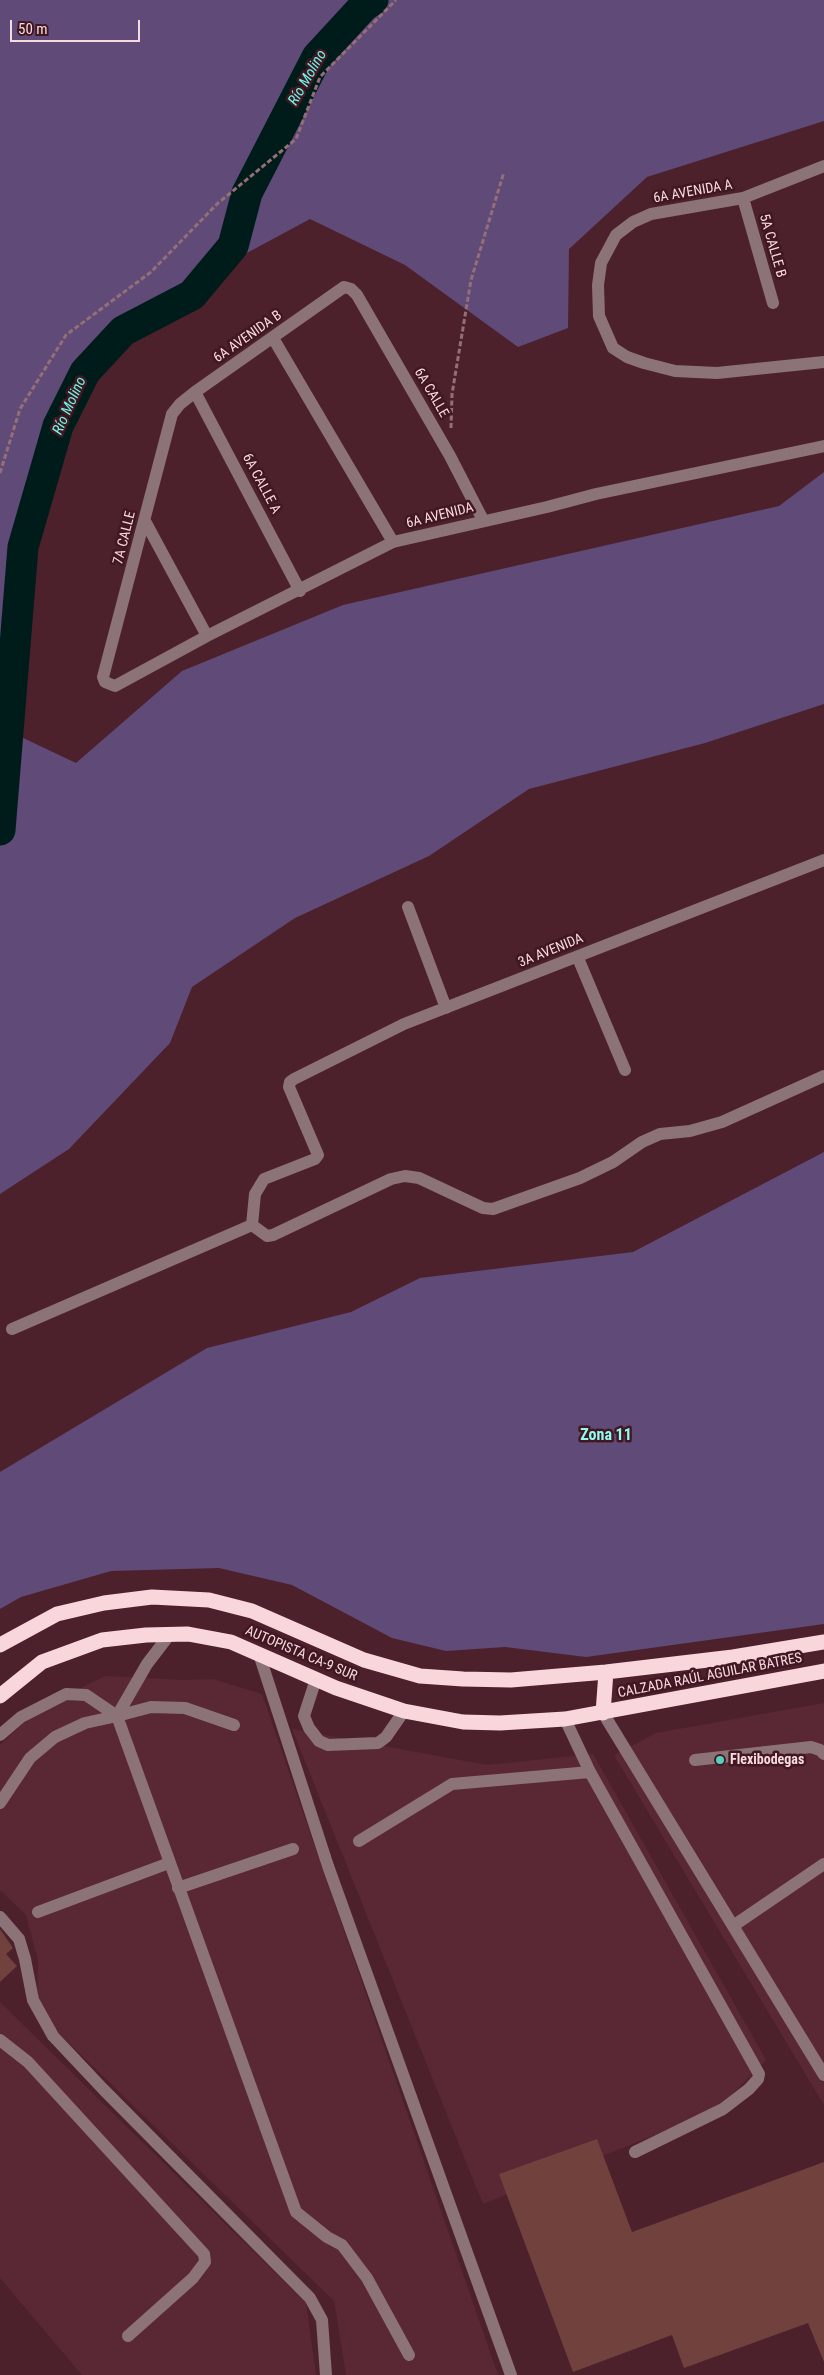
<!DOCTYPE html>
<html>
<head>
<meta charset="utf-8">
<style>
	body { margin:0 }
	#map { position:relative; width:824px; height:2375px; overflow:hidden; background:#4c212c; font-family:"Roboto Condensed",sans-serif }
	canvas { display:block }
	.scale { position:absolute; left:10px; top:20px; width:130px; height:22px; box-sizing:border-box; border:2px solid #f7d9de; border-top:0; padding-left:6px; font-size:15px; line-height:18px; white-space:nowrap; color:#f7d9de; -webkit-text-stroke:4px #411722; paint-order:stroke }
</style>
</head>
<body>
<div id="map">
<canvas width="824" height="2375"></canvas>
<div class="scale">50 m</div>
</div>
<script>
const c = document.querySelector('canvas').getContext('2d');
c.lineJoin = 'round';
function fillPath(path, color) {
  c.fillStyle = color;
  c.fill(path, 'evenodd');
}
function toPath(rows) {
  const path = new Path2D();
  for (const r of rows) {
    path.moveTo(r[0], r[1]);
    for (let i = 2; i < r.length; i += 2) path.lineTo(r[i], r[i + 1]);
  }
  return path;
}
function stroke(path, color, width, dash) {
  c.strokeStyle = color;
  c.lineWidth = width;
  c.lineCap = dash ? 'butt' : 'round';
  c.setLineDash(dash || []);
  c.stroke(path);
}
function drawText(font, color, halo, rows, align = 'center') {
  c.font = font + ' "Roboto Condensed",sans-serif';
  c.lineWidth = 5;
  c.setLineDash([]);
  c.textBaseline = 'middle';
  c.strokeStyle = halo;
  c.fillStyle = color;
  for (const [text, x, y, turn = 0] of rows) {
    c.save();
    c.translate(x, y);
    c.rotate((+turn || 0) * Math.PI / 180);
    c.textAlign = isNaN(turn) ? turn : align;
    if (halo) c.strokeText(text, 0, 0);
    c.fillText(text, 0, 0);
    c.restore();
  }
}
fillPath(toPath([
	[105,1676,182,1680,213,1679,262,1694,498,2375,346,2375,334,2301,37,2012,38,1960,26,1915,0,1890,0,1745,40,1708],
	[824,1703,824,2105,614,1755,656,1733],
	[292,1729,487,1765,593,1754,766,2060,717,2110,483,2204],
	[0,2002,306,2303,316,2375,82,2375,0,2278]
]), '#5a2834');
fillPath(toPath([
	[0,0,824,0,824,121,647,177,569,249,568,328,518,347,405,265,310,219,169,295,75,392,23,574,2,728,76,763,182,671,343,605,779,506,824,472,824,704,705,743,529,789,429,856,295,918,192,987,170,1043,69,1149,0,1194],
	[824,1152,824,1624,586,1657,505,1647,446,1651,392,1638,292,1585,219,1568,111,1571,21,1597,0,1609,0,1472,207,1348,351,1312,420,1278,633,1252]
]), '#604a77');
stroke(toPath([
	[0,830,23,547,58,426,85,372,123,331,192,295,233,246,247,193,317,57,364,6,373,0]
]), '#001c1a', 31);
fillPath(toPath([
	[0,1929,13,1948,6,1954,17,1966,0,1982],
	[597,2139,632,2232,824,2162,824,2362,808,2323,684,2368,672,2335,573,2372,499,2174]
]), '#70413d');
stroke(toPath([
	[451,428,452,394,471,280,504,172],
	[0,473,20,409,66,335,151,272,217,204,296,139,320,77,396,0]
]), '#946f77', 3, [5, 2.5]);
stroke(toPath([
	[824,166,743,198,651,214,633,222,616,235,601,263,598,285,599,316,613,348,627,357,644,363,675,371,717,373,824,362],
	[743,198,773,303],
	[273,338,393,542],
	[195,392,300,591],
	[483,520,450,456,357,295,351,289,344,287,195,392,180,404,172,414,103,677,105,682,115,686,207,636,393,542,547,507,596,494,824,446],
	[145,521,207,636],
	[408,907,446,1008],
	[578,958,625,1070],
	[252,1225,255,1194,264,1179,315,1159,318,1155,289,1087,290,1082,294,1079,404,1024,824,860],
	[252,1225,267,1236,273,1235,391,1179,405,1176,419,1178,483,1208,493,1209,580,1178,613,1162,642,1142,660,1134,690,1131,722,1122,824,1076],
	[12,1329,252,1225],
	[259,1654,328,1866,511,2375],
	[316,1679,304,1716,309,1728,319,1741,328,1745,378,1743,386,1737,404,1711],
	[603,1713,824,2075],
	[117,1716,147,1664,170,1634],
	[565,1719,590,1772,759,2074,758,2079,749,2089,723,2109,635,2152],
	[0,1735,21,1717,66,1694,86,1695,117,1716,151,1707,185,1708,234,1725],
	[695,1760,811,1747,820,1750,824,1754],
	[0,1803,30,1758,55,1737,85,1723,117,1716,296,2212,327,2237,342,2245,367,2278,409,2355],
	[359,1841,452,1784,590,1772],
	[178,1888,293,1849],
	[38,1912,169,1863],
	[0,1917,19,1939,25,1959,33,2000,53,2036,103,2089,310,2298,322,2320,326,2375],
	[733,1926,824,1864],
	[0,2040,28,2062,204,2254,205,2262,193,2278,128,2336]
]), '#8b7377', 12);
stroke(toPath([
	[0,1645,57,1614,104,1603,152,1597,209,1600,252,1611,364,1660,420,1676,463,1679,511,1680,606,1672,733,1657,824,1642],
	[0,1696,42,1662,102,1640,146,1635,188,1634,231,1642,336,1688,404,1711,463,1722,500,1723,565,1719,824,1671],
	[603,1713,606,1672]
]), '#f9d6dc', 15);
for (const [x, y, r, color] of [
	[720,1760,5,"#57cec2"]
]) {
  const dot = new Path2D();
  dot.arc(x, y, r, 0, 2 * Math.PI);
  c.fillStyle = color;
  c.fill(dot);
  stroke(dot, '#411722', 2);
}
drawText('14px', '#f7d9de', '#411722', [
	["6A AVENIDA A",693,192,-10],
	["5A CALLE B",772,246,74],
	["6A AVENIDA B",248,337,-35],
	["6A CALLE",431,393,60],
	["6A CALLE A",261,484,62],
	["6A AVENIDA",440,516,-14],
	["7A CALLE",125,538,-76],
	["3A AVENIDA",551,951,-22],
	["AUTOPISTA CA-9 SUR",301,1654,23],
	["CALZADA RAÚL AGUILAR BATRES",710,1676,-11]
]);
drawText('bold 14px', '#f7d9de', '#411722', [
	["Flexibodegas",730,1760]
], 'left');
drawText('italic 15px', '#6bf8ea', '#411722', [
	["Río Molino",308,78,-60],
	["Río Molino",70,406,-66]
]);
drawText('bold 16px', '#91fbee', '#411722', [
	["Zona 11",606,1436]
]);
</script>
</body>
</html>
